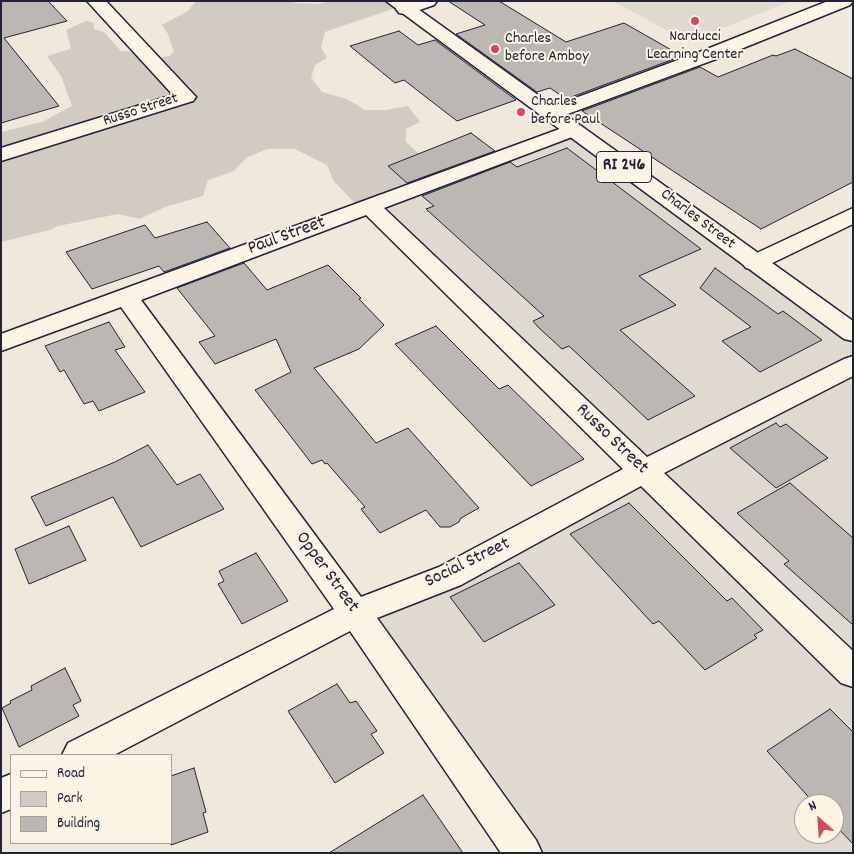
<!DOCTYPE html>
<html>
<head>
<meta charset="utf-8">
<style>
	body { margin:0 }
	#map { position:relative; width:854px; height:854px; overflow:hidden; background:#efe8db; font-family:Dekko,sans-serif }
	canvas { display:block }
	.frame { position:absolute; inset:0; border:2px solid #22223b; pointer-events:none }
	.legend { position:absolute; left:10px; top:754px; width:162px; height:90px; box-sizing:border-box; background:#fcf5e5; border:1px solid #a5a1a1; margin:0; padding:6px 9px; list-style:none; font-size:15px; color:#22223b }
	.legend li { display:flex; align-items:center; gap:10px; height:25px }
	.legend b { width:25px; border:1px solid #a5a1a1 }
	.north { position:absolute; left:794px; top:794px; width:50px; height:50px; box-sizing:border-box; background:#fcf5e5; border:1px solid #a5a1a1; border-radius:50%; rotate:334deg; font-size:14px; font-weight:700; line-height:20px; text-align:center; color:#22223b }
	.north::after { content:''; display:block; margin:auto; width:18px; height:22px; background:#d1495b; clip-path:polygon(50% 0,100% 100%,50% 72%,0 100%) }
</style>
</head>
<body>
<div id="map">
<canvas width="854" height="854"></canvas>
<div class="frame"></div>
<ul class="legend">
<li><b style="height:6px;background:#fcf5e5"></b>Road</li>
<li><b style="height:14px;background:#d1cbc3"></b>Park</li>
<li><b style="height:14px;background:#bcb7b3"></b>Building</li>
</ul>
<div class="north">N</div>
</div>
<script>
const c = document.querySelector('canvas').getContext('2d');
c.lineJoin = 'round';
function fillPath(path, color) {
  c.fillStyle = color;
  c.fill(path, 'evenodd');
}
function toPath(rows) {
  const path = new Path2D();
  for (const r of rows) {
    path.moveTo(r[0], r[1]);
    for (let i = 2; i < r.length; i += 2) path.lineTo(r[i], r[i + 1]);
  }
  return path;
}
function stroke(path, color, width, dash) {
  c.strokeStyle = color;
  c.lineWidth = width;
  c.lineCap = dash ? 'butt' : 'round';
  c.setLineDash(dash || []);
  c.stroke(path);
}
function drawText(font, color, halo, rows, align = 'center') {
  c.font = font + ' Dekko,sans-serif';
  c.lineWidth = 4;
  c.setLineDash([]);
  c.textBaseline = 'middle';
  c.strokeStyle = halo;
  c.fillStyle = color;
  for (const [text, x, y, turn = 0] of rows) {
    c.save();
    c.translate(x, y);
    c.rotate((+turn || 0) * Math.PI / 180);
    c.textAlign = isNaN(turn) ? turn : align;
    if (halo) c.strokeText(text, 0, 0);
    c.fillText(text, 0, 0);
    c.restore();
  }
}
fillPath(toPath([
	[613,1,791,1,688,42],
	[570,133,853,333,853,853,528,853,360,617,631,474,372,209],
	[804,804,834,804,834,834,804,834]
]), '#e0d9cf');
fillPath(toPath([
	[196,1,291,1,295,3,317,4,331,1,395,1,398,7,325,32,321,47,327,58,315,65,311,78,322,92,347,99,365,110,386,110,408,106,420,122,406,129,406,142,446,179,360,209,333,180,327,165,295,149,267,149,246,158,234,171,208,180,203,196,165,207,140,219,118,214,58,226,50,230,1,242,1,132,42,122,72,106,61,76,47,56,71,49,66,30,86,21,94,23,94,29,104,32,121,51,140,52,149,59,169,56,174,52,168,34,162,25,188,11]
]), '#d1cbc3');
const building = toPath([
	[1,1,48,1,67,21,4,38,59,106,1,123,1,1],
	[448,1,499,1,566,42,624,23,682,56,566,99,550,88,537,92,456,34,485,25,448,1],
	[399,31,418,45,435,40,516,100,457,121,404,80,395,83,350,46,399,31],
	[795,49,853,79,853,182,761,229,582,111,700,67,718,77,773,55,776,56,795,49],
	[471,133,495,151,407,183,388,166,471,133],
	[567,148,701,249,639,276,676,305,620,330,695,396,648,420,569,346,562,349,538,327,533,321,544,316,426,209,434,206,422,196,510,162,517,167,567,148],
	[207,222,230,248,164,272,159,266,92,289,66,252,145,225,155,238,207,222],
	[244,263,267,290,328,265,361,298,359,299,384,325,359,349,314,368,376,443,408,428,479,508,461,518,459,522,450,527,440,527,426,510,380,533,361,509,365,507,327,463,325,464,322,460,312,464,255,390,291,372,276,339,215,364,199,342,215,336,177,288,244,263],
	[715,268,778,314,783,311,822,340,760,372,722,341,751,327,700,288,715,268],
	[109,322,125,347,115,350,145,392,99,411,93,401,84,404,64,370,60,372,45,346,109,322],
	[436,326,499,389,508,385,584,459,531,486,395,344,436,326],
	[776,423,780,427,786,424,828,458,776,488,730,448,776,423],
	[148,445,177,485,200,474,224,509,141,547,113,497,46,526,31,497,115,462,148,445],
	[790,483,853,538,853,625,784,564,789,561,737,513,790,483],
	[629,503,727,601,732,598,763,630,754,635,757,638,705,670,659,621,653,624,570,534,629,503],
	[69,526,86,560,29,584,15,549,69,526],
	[256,553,288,601,242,624,218,584,224,581,219,571,256,553],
	[519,563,555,605,484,642,450,597,519,563],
	[65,668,81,701,73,705,79,716,19,747,2,708,11,703,10,701,32,690,31,686,65,668],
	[337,684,350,703,356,701,377,731,371,734,384,753,335,783,288,711,337,684],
	[830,709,853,732,853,844,834,824,834,804,815,804,767,751,830,709],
	[194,768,206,812,203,813,208,832,171,845,171,776,194,768],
	[423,795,463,853,329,853,423,795]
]);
fillPath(building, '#bcb7b3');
stroke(building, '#22223b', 1);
const street = toPath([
	[87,1,106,1,196,97,193,101,1,161,1,148,173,95,87,1],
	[410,1,437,1,434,5,411,13,405,14,399,13,396,9,399,5,410,1],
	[828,1,853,1,850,5,716,59,557,118,550,120,543,118,540,114,543,110,702,51,828,1],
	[573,124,580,126,583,130,580,134,384,208,647,457,844,359,853,356,853,376,664,473,853,651,853,687,841,683,641,486,461,585,377,618,536,840,542,853,501,853,350,631,114,755,62,755,68,743,334,609,121,307,1,351,1,334,573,124],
	[366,215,623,469,439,567,361,597,141,300,366,215],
	[853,208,853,224,762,268,754,270,746,268,742,263,746,258,853,208],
	[11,774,11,809,1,813,1,778,11,774]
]);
const primary = toPath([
	[386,1,407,1,853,321,853,341,844,339,386,1]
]);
stroke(street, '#22223b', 3);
stroke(primary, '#22223b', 3);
fillPath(street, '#fcf5e5');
fillPath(primary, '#fcf5e5');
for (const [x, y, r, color] of [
	[695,21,5,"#d1495b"],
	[495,49,5,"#d1495b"],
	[521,112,5,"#d1495b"]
]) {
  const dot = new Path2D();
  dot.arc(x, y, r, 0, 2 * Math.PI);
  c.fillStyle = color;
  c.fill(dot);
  stroke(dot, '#fcf5e5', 2);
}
drawText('16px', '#22223b', '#fcf5e5', [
	["Narducci",695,38,"center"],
	["Learning Center",695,56,"center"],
	["Charles",505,40],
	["before Amboy",505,58],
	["Charles",531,103],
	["before Paul",531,121]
], 'left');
drawText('16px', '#22223b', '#fcf5e5', [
	["Russo Street",141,111,-18],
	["Charles Street",697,220,37]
]);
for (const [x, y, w] of [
	[624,167,55]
]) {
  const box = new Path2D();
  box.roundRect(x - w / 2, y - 15.5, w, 31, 4);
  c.fillStyle = '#fcf5e5';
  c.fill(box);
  stroke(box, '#22223b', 1);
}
drawText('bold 18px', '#22223b', null, [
	["RI 246",624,167]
]);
drawText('19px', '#22223b', '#fcf5e5', [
	["Paul Street",287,237,-20],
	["Russo Street",611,440,44],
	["Social Street",468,564,-26],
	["Opper Street",326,573,54]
]);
</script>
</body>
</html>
